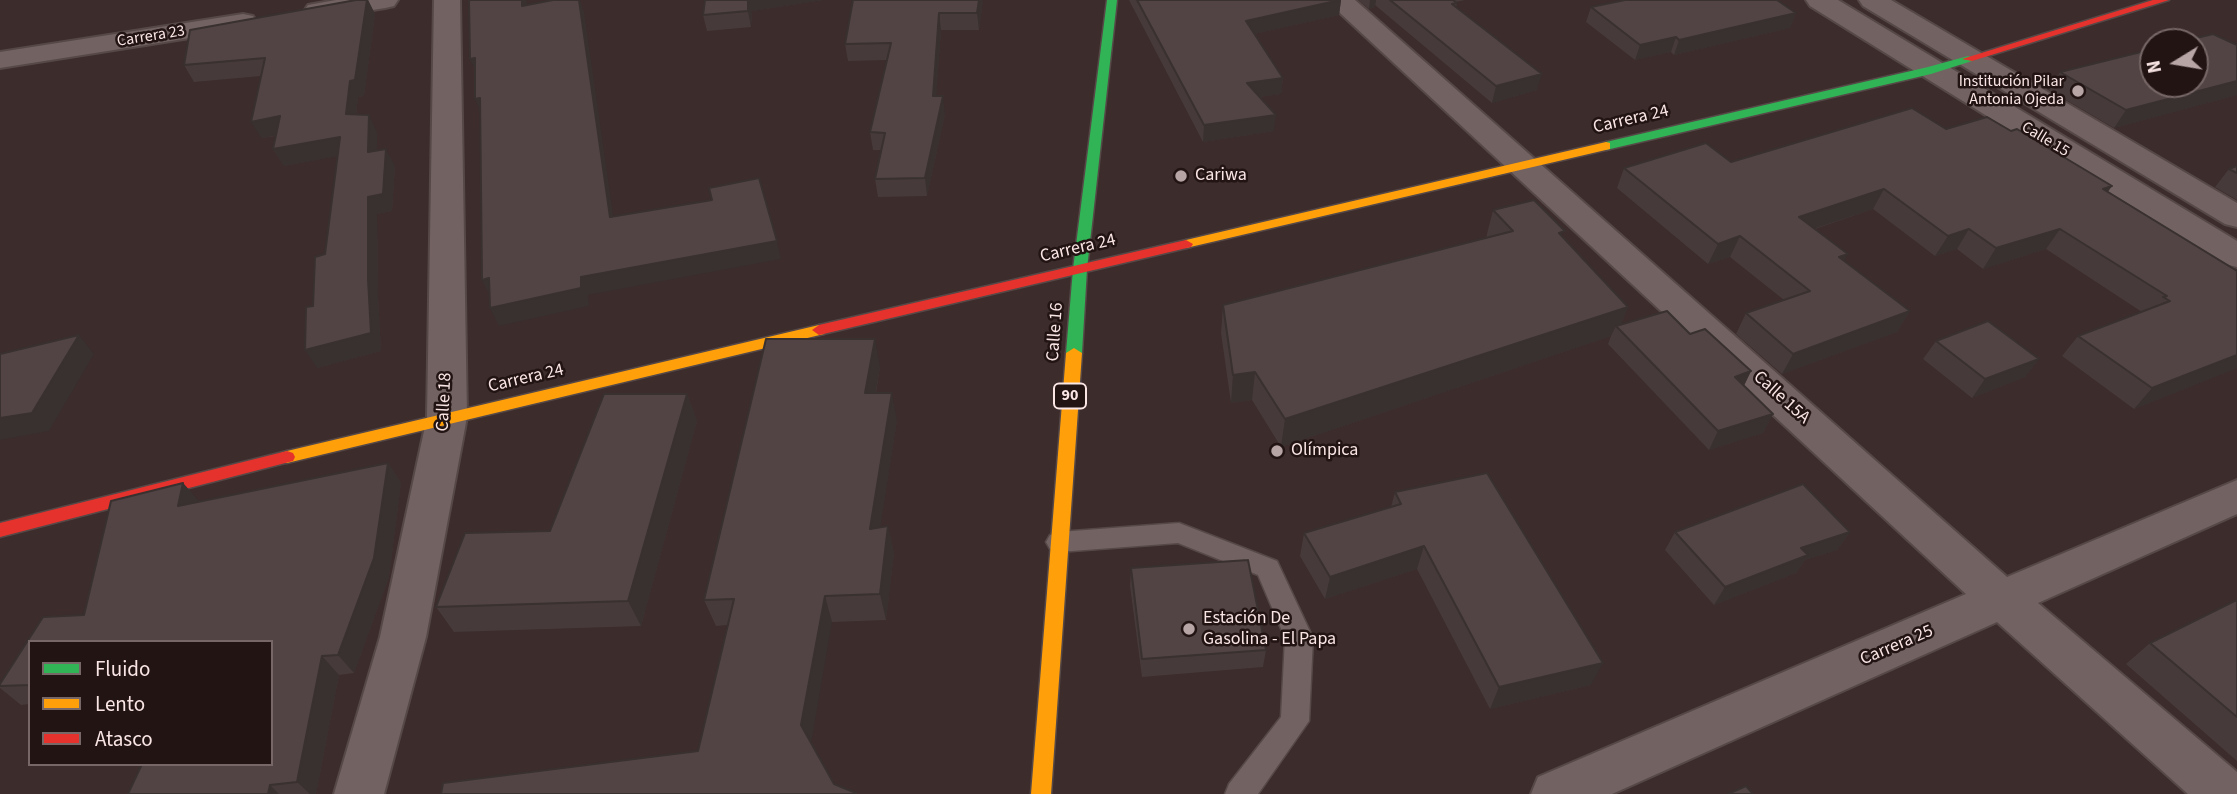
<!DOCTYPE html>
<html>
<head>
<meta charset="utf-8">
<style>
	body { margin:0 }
	#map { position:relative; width:2237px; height:794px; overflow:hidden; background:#3c2c2c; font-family:"Source Sans 3",sans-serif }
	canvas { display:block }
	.legend { position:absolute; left:28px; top:640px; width:245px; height:126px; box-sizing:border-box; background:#211413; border:2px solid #776867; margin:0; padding:9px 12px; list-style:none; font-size:21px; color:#f9e5e4 }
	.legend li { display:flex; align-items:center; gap:14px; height:35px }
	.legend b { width:35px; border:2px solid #776867 }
	.north { position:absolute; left:2139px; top:28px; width:70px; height:70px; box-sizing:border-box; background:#211413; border:2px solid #776867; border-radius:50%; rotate:259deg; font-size:19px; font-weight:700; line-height:28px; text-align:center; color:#f9e5e4 }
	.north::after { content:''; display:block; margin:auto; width:24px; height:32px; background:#b7a4a4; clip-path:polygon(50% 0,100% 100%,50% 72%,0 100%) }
</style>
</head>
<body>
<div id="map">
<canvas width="2237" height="794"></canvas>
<ul class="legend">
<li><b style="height:9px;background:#30b455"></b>Fluido</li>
<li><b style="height:9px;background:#ff9f0a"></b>Lento</li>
<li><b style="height:9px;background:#e5322d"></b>Atasco</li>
</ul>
<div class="north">N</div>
</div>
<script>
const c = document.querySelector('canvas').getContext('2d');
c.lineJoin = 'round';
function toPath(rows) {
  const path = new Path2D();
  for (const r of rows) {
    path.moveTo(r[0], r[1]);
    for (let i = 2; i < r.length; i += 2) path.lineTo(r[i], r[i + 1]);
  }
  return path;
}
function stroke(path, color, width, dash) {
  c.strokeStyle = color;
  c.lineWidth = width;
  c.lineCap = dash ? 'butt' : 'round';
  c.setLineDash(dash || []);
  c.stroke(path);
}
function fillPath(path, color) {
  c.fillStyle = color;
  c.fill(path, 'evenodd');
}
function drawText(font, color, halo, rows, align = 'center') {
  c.font = font + ' "Source Sans 3",sans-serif';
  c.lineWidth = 5;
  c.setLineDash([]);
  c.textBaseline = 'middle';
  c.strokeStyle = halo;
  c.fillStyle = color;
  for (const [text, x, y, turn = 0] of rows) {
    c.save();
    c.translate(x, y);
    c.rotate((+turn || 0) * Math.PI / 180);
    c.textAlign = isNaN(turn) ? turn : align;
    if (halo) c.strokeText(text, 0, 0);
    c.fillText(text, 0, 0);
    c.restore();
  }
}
const lane = toPath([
	[1179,523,1277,561,1313,638,1309,721,1258,794,1225,794,1229,784,1281,717,1285,638,1258,575,1178,543,1059,552,1050,549,1046,542,1050,535,1059,532,1179,523]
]);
const street = toPath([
	[336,0,398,0,394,6,385,8,317,19,308,17,304,11,308,5,336,0],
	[434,0,460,0,467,417,426,637,384,794,334,794,380,637,427,417,434,0],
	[1326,0,1355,0,2007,577,2237,480,2237,514,2038,603,2237,772,2237,794,2188,794,1997,622,1612,794,1531,794,1538,777,1966,594,1326,0],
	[1806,0,1838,0,2237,241,2237,267,2225,264,1810,6,1806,0],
	[1859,0,1891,0,2237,203,2237,227,2225,224,1863,6,1859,0],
	[243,14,253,16,257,22,253,28,0,68,0,52,243,14]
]);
const fast = toPath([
	[1107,0,1117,0,1087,269,1082,353,1074,358,1066,353,1073,269,1107,0],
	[1968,56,1974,59,1972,61,1931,74,1606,150,1600,146,1606,142,1928,67,1968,56]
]);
const slow = toPath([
	[1606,142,1610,143,1610,149,1186,248,1179,244,1186,240,1606,142],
	[819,325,824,326,826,330,824,334,287,463,281,461,279,457,281,453,287,451,819,325],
	[1074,348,1082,353,1051,794,1031,794,1066,353,1074,348]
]);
const jam = toPath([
	[2153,0,2169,0,1972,61,1962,59,2153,0],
	[1186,240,1193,244,1191,247,819,335,812,330,819,325,1186,240],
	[287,451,293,453,295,457,293,461,0,537,0,523,287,451]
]);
stroke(lane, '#554847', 3);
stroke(street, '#554847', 4);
stroke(fast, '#554847', 3);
stroke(slow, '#554847', 3);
stroke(jam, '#554847', 3);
fillPath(lane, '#726362');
fillPath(street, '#726362');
fillPath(fast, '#30b455');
fillPath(slow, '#ff9f0a');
fillPath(jam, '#e5322d');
fillPath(toPath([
	[356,0,368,0,375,14,364,96,358,97,356,115,377,132,377,150,395,166,392,211,377,214,378,296,381,351,317,368,313,306,325,254,337,156,284,166,273,149,276,136,261,138,261,76,194,82,184,65],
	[705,0,823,0,752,11,751,27,707,31,703,15],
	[853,0,983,0,979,30,941,30,936,96,945,114,927,196,878,197,875,179,881,150,873,150,870,132,887,60,848,61,845,44],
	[1129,0,1341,0,1339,15,1254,34,1283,78,1281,94,1259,97,1274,131,1203,142],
	[1358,0,1465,0,1456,2,1457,3,1456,8,1537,90,1492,103,1375,5,1375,7,1369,9],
	[1591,7,1796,13,1790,28,1674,55,1671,52,1635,60,1586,22],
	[2237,45,2237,95,2114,128,2049,90,2060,72],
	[1946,129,2108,193,2237,271,2237,368,2134,409,2062,356,2078,336,2142,312,2046,249,1983,269,1957,249,1935,256,1873,209,1815,229,1845,261,1910,311,1897,332,1782,374,1736,334,1746,313,1784,300,1730,257,1708,264,1617,188,1624,168,1731,162],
	[2237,166,2237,200,2215,187,2229,169],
	[1493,210,1563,237,1628,307,1621,324,1690,334,1751,371,1744,386,1773,414,1763,433,1709,450,1608,344,1611,336,1281,447,1252,400,1231,403,1221,333,1223,305,1486,238],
	[1936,341,2039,359,2025,377,1972,398,1923,359],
	[880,366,876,393,897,420,880,527,888,526,894,553,886,620,832,622,698,751,728,625,716,626,704,600],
	[687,394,697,421,641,626,454,632,436,607,550,531],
	[388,463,401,483,389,577,354,673,339,675,316,794,128,794,142,764,271,764,271,642,30,642,30,704,21,705,0,688,0,684,43,617,84,615,111,501,183,483,199,502],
	[1395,492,1591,685,1490,709,1417,569,1325,599,1300,556,1304,533,1391,507],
	[1675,532,1850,532,1837,550,1805,560,1796,573,1714,605,1665,550],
	[1131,568,1266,650,1263,667,1142,677,1130,586],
	[2237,600,2237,761,2126,664,2150,643]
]), '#473a3a');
fillPath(toPath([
	[367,0,368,0,375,14,364,96,358,97,354,131,346,114,350,81],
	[522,0,526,0,527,3,529,23,522,6],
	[579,0,580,0,584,12,616,235,610,217],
	[748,0,823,0,752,11,751,27,748,11],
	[979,0,983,0,979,30,977,13],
	[1341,0,1339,15,1245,36,1246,21],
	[1370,0,1376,0,1375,7,1369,9],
	[939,13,941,30,935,114,933,96],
	[1796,13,1790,28,1674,55,1679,40],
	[1676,37,1671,52,1635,60,1640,45],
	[475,58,478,76,470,59],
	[1542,74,1537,90,1492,103,1496,86],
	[1283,78,1281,94,1245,99,1247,83],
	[2237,81,2237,95,2114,128,2126,110],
	[943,96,945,114,927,196,925,178],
	[480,98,483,117,475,99],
	[369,115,377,132,377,169,368,152],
	[1276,115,1274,131,1203,142,1204,125],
	[280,116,290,133,261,138,251,122],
	[340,137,349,154,284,166,273,149],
	[386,149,395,166,392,211,377,214,378,296,381,351,317,368,305,350,368,279,368,197],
	[2112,186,2098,206,2103,189],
	[1884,189,1873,209,1789,237,1799,217],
	[1969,229,1957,249,1935,256,1948,236],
	[2060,229,2046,249,1983,269,1996,248],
	[1740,236,1730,257,1708,264,1718,244],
	[777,241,781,259,588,295,589,306,499,326,490,308,581,277],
	[1848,254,1837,275,1839,257],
	[489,278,491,298,482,280],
	[1628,307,1619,329,1616,326,1611,336,1281,447,1285,419],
	[1910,311,1897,332,1782,374,1793,354],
	[79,335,94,354,49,431,0,440,0,418],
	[875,339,880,366,871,420,865,393],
	[2237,355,2237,368,2134,409,2152,388],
	[2039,359,2025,377,1972,398,1985,379],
	[1751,371,1742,389,1735,377],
	[1255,372,1252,400,1231,403,1233,375],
	[892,393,897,420,876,555,870,529],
	[687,394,697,421,641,626,628,601],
	[1773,414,1763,433,1709,450,1718,431],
	[388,463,401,483,389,577,354,673,338,655],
	[183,483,200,502,178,506],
	[888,526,894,553,886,620,880,594],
	[1850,532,1837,550,1805,560,1796,573,1714,605,1725,587,1801,548],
	[1424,546,1417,569,1325,599,1330,577],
	[825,596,832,622,810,750,801,725],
	[322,656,339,675,316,794,310,794,297,782],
	[1603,663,1591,685,1490,709,1499,687],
	[270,785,279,794,268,794]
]), '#393030');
const building = toPath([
	[356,0,367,0,355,80,350,81,346,114,369,115,368,152,386,149,383,194,368,197,368,279,371,333,305,350,306,307,313,306,315,257,325,254,340,137,273,149,280,116,251,122,265,58,184,65,190,30,356,0],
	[469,0,522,0,522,6,553,0,579,0,610,217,712,200,709,188,759,178,777,241,581,277,581,288,490,308,489,278,482,280,480,98,475,99,475,58,470,59,469,0],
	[705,0,748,0,748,11,703,15,705,0],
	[853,0,979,0,977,13,939,13,933,96,943,96,925,178,875,179,885,133,870,132,891,43,845,44,853,0],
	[1137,0,1340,0,1246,21,1283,78,1247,83,1276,115,1204,125,1137,0],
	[1390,0,1453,0,1457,3,1452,4,1542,74,1496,86,1390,0],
	[1625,0,1777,0,1796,13,1679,40,1676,37,1640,45,1591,7,1625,0],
	[2213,34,2237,45,2237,81,2126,110,2060,72,2153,49,2153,84,2195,84,2195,42,2180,42,2213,34],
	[1912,108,1946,129,1987,117,2011,131,2017,129,2112,186,2103,189,2237,271,2237,355,2152,388,2078,336,2170,301,2163,297,2167,296,2060,229,1996,248,1969,229,1948,236,1884,189,1799,217,1848,254,1839,257,1910,311,1793,354,1746,313,1810,291,1740,236,1718,244,1624,168,1706,143,1731,162,1912,108],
	[2237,166,2237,173,2229,169,2237,166],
	[1534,200,1565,231,1559,233,1628,307,1285,419,1255,372,1233,375,1223,305,1513,231,1493,210,1534,200],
	[1667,311,1690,334,1705,329,1751,371,1735,377,1773,414,1718,431,1616,326,1667,311],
	[1988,321,2039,359,1985,379,1936,341,1988,321],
	[79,335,32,413,0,418,0,354,79,335],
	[766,339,875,339,865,393,892,393,870,529,888,526,880,594,825,596,801,725,834,784,856,793,856,794,441,794,443,783,698,751,734,599,704,600,766,339],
	[604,394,687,394,628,601,436,607,465,533,550,531,604,394],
	[388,463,374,558,338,655,322,656,297,782,270,785,268,794,128,794,142,764,271,764,271,642,30,642,30,685,0,686,0,684,43,617,84,615,111,501,183,483,178,506,388,463],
	[1487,473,1603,663,1499,687,1424,546,1330,577,1304,533,1401,504,1395,492,1487,473],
	[1803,484,1850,532,1801,548,1808,555,1725,587,1675,532,1803,484],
	[1248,560,1266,650,1142,659,1131,568,1248,560],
	[2237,600,2237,717,2150,643,2237,600],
	[1746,786,1753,794,1728,794,1746,786]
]);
fillPath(building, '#524444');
stroke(building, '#393030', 2);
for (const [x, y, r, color] of [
	[2078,91,7,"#b7a4a4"],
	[1181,176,7,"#b7a4a4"],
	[1277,451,7,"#b7a4a4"],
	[1189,629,7,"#b7a4a4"]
]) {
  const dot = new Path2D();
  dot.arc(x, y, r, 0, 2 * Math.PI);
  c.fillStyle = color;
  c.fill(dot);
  stroke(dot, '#211413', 2.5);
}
drawText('16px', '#f9e5e4', '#211413', [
	["Carrera 23",151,37,-9],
	["Calle 15",2045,140,31]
]);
drawText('16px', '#f9e5e4', '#211413', [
	["Institución Pilar",2064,82],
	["Antonia Ojeda",2064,100]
], 'right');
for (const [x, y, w] of [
	[1070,396,32]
]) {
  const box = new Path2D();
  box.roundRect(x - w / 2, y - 12.5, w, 25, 5);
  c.fillStyle = '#211413';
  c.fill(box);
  stroke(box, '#f9e5e4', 2);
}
drawText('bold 16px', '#f9e5e4', null, [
	["90",1070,396]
]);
drawText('18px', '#f9e5e4', '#211413', [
	["Carrera 24",1631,120,-13],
	["Carrera 24",1078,249,-13],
	["Calle 16",1056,332,-86],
	["Carrera 24",526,379,-13],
	["Calle 15A",1781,398,42],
	["Calle 18",445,402,-87],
	["Carrera 25",1897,646,-23]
]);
drawText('18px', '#f9e5e4', '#211413', [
	["Cariwa",1195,176],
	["Olímpica",1291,451],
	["Estación De",1203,619],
	["Gasolina - El Papa",1203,640]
], 'left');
</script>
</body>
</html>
